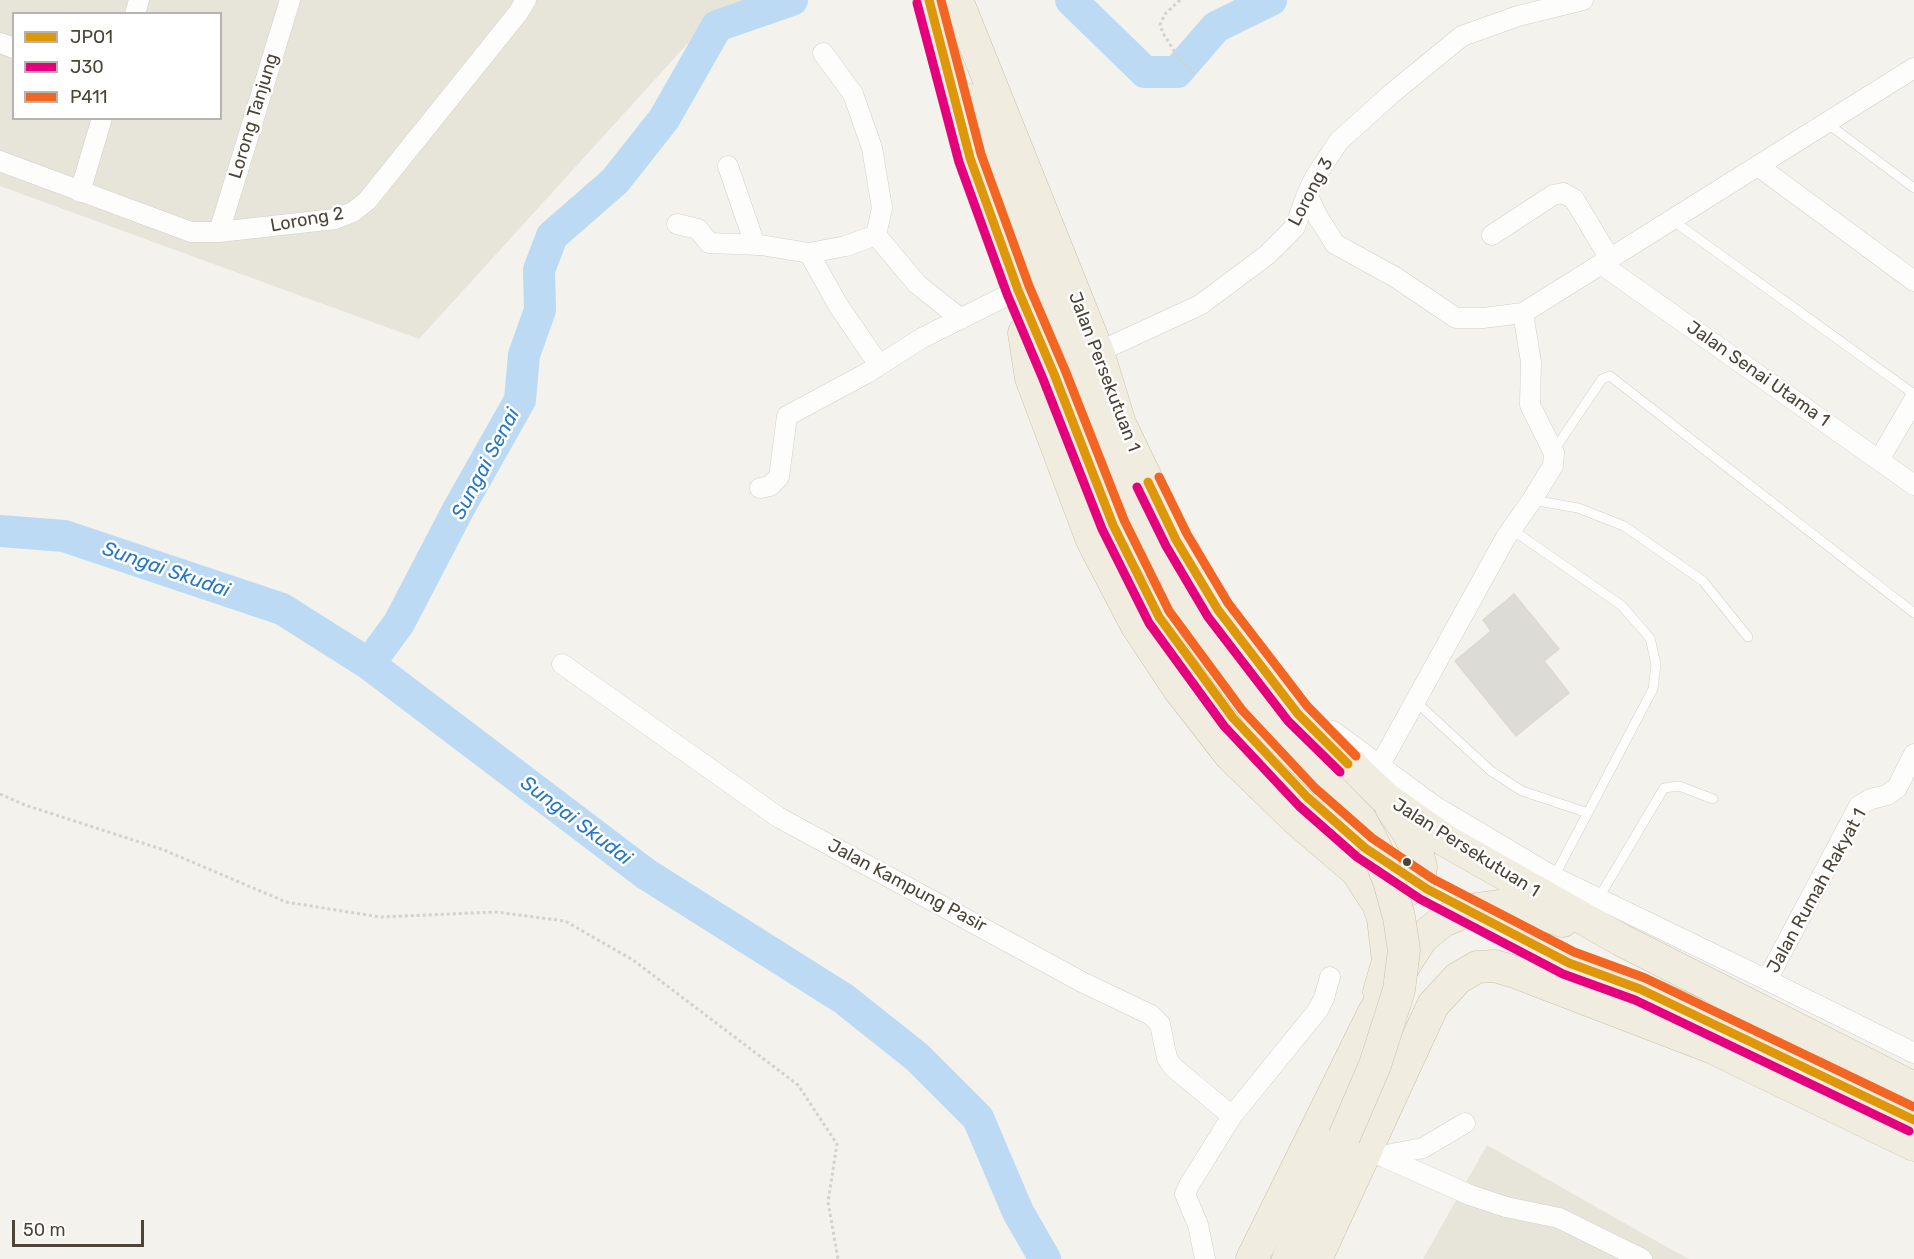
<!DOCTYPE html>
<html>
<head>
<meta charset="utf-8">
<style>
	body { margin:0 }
	#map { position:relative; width:1914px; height:1259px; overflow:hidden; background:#f3f2ed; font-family:Rubik,sans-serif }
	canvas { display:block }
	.legend { position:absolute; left:12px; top:12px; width:210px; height:108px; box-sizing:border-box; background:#fff; border:2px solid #b7b4af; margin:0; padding:8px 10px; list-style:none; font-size:18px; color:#4b4437 }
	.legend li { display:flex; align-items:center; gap:12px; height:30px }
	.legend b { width:30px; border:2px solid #b7b4af }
	.scale { position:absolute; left:12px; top:1220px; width:132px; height:27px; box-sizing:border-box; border:3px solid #4b4437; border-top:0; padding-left:8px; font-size:18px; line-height:21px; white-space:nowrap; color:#4b4437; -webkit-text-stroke:4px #fff; paint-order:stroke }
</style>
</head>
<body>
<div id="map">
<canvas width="1914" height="1259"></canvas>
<ul class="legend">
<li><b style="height:8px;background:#dd9708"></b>JPO1</li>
<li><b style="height:8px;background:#e5007d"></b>J30</li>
<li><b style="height:8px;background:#f26522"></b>P411</li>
</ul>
<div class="scale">50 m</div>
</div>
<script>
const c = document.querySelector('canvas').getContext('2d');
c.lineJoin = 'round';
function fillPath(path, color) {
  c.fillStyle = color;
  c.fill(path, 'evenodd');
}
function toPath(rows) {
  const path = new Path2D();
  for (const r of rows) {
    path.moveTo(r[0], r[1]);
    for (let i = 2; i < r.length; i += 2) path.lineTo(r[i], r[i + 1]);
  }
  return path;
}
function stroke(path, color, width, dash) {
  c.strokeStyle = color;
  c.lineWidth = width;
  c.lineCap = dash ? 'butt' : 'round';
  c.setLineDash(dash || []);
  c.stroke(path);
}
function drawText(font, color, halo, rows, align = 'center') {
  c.font = font + ' Rubik,sans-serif';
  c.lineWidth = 5;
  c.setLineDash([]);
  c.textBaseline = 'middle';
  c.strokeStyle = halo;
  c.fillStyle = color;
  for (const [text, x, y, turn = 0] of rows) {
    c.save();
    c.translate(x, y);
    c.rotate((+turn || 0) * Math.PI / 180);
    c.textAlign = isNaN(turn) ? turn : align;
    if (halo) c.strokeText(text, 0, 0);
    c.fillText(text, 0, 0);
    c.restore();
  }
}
fillPath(toPath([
	[0,0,750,0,719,9,419,339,0,186],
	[14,14,220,14,220,118,14,118],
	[1487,1145,1649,1237,1689,1259,1423,1259]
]), '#e7e4da');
stroke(toPath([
	[1071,0,1145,72,1177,72,1216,27,1271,0],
	[0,531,64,536,282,609,369,664,646,874,844,999,917,1057,978,1118,1018,1212,1045,1259],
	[369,664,399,623,459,508,520,400,524,355,540,310,539,270,552,236,615,181,664,119,717,26,792,0]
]), '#bcdaf3', 32);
const building = toPath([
	[1514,594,1559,649,1544,661,1569,693,1516,736,1455,661,1491,631,1483,620,1514,594]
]);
fillPath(building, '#dddbd5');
stroke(building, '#dcd9d2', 1.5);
const service = toPath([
	[1827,123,1914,188],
	[1672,220,1914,394],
	[1552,447,1559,443,1602,379,1610,376,1914,613],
	[1532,500,1578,508,1624,526,1703,581,1748,637],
	[1511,529,1621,605,1650,638,1656,664,1653,689,1554,877],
	[1415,701,1491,771,1522,791,1588,813],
	[1598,899,1664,788,1679,786,1713,799]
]);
const minor = toPath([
	[135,14,139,0],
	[0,43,14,48],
	[0,161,191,232,219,232,335,219,353,212,367,201,518,13,526,0],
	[728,166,755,245],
	[1758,166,1914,281],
	[80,192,102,118],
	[1307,194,1318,217,1335,244,1395,277,1456,318,1483,318,1523,313,1914,68],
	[677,224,698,229,709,243,761,245,809,253,838,305,879,365],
	[219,232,290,0],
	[876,235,917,284,961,319],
	[1492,235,1553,195,1563,193,1574,199,1610,259],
	[809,253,846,246,876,235,882,208,872,148,853,94,823,53],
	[1601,264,1914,485],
	[1098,352,1200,305,1267,255,1295,227,1307,194,1315,177,1339,141,1391,94,1462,36,1518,16,1583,0],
	[1879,460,1914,400],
	[760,488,770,486,779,477,787,416,867,373,922,338,1018,290],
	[562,664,778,817,1082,982,1151,1015,1160,1024,1167,1058,1173,1067,1232,1116],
	[1333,731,1433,805,1554,877,1767,980,1914,1053],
	[1380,765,1506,537,1532,500,1553,466,1554,453,1530,405,1531,362,1523,313],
	[1767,980,1859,806,1871,799,1887,795,1897,788,1914,754],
	[1368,1150,1470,1195,1506,1207,1559,1218,1642,1259],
	[1381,1156,1423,1148,1465,1123],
	[1205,1259,1198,1225,1185,1194,1189,1185,1232,1116,1318,1010,1324,998,1330,977]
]);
const trunk = toPath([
	[929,0,970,158,1018,290,1054,374,1113,525,1159,617,1233,718,1307,797,1365,848],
	[957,0,1098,352,1120,424,1176,540,1218,610,1298,714,1384,797,1446,841,1621,940,1914,1088],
	[971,100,1152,557],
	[1024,333,1031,378,1092,540,1137,626,1178,688,1231,756,1297,820,1358,872,1394,893,1408,890,1419,881,1421,867,1417,851,1408,832,1391,808],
	[1358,873,1378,904,1383,918,1388,961,1379,992],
	[1494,924,1569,963,1640,989,1711,1021,1914,1120],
	[1252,1259,1374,1012,1422,938,1443,921,1469,910,1499,906,1530,910,1563,921],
	[1288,1259,1344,1137],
	[1316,1259,1433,1005,1458,978,1477,967,1495,966,1518,973,1711,1047,1914,1145]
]);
stroke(service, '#d1d0ca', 10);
stroke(minor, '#d1d0ca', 21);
stroke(trunk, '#ccc1a7', 33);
stroke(toPath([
	[1180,0,1165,14,1160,25,1163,33,1176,54,1195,75],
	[0,794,25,805,164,850,286,902,380,917,496,912,565,921,633,960,798,1085,837,1144,828,1202,838,1259]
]), '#d3d2cb', 3, [3, 3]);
stroke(service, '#fdfdfc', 9);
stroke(minor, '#fdfdfc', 20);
stroke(trunk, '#f0ece0', 32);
const trunkBridge = toPath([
	[1152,557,1208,648,1259,716,1361,820,1375,846,1389,881,1399,917,1404,950,1399,990,1375,1065,1344,1137]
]);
stroke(trunkBridge, '#ccc1a7', 33, []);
stroke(trunkBridge, '#f0ece0', 32);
stroke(toPath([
	[929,0,970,158,1018,290,1054,374,1113,525,1159,617,1233,718,1307,797,1365,848,1427,889,1569,963,1640,989,1914,1120],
	[1148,482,1176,540,1218,610,1298,714,1348,764]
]), '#dd9708', 9);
stroke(toPath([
	[917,3,959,162,1007,294,1043,379,1102,529,1149,623,1224,726,1299,806,1357,857,1420,899,1563,974,1635,1000,1909,1131],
	[1137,487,1166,546,1208,617,1288,721,1340,772]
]), '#e5007d', 9);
stroke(toPath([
	[941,0,981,154,1029,286,1065,370,1124,520,1169,611,1242,710,1315,788,1372,838,1433,879,1574,952,1645,978,1914,1107],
	[1159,477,1187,534,1228,603,1307,706,1356,756]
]), '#f26522', 9);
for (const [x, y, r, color] of [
	[1407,862,5,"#4b4437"]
]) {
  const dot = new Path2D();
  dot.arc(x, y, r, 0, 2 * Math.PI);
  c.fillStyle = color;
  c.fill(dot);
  stroke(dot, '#fff', 2);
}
drawText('18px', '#4b4437', '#fff', [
	["Lorong Tanjung",254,116,-73],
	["Lorong 3",1311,192,-62],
	["Lorong 2",307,220,-10],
	["Jalan Persekutuan 1",1104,372,69],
	["Jalan Senai Utama 1",1758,374,35],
	["Jalan Persekutuan 1",1466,848,32],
	["Jalan Kampung Pasir",907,886,28],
	["Jalan Rumah Rakyat 1",1817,891,-61]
]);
drawText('italic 20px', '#2878c0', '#fff', [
	["Sungai Senai",486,464,-62],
	["Sungai Skudai",166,570,19],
	["Sungai Skudai",576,821,37]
]);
</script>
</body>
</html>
